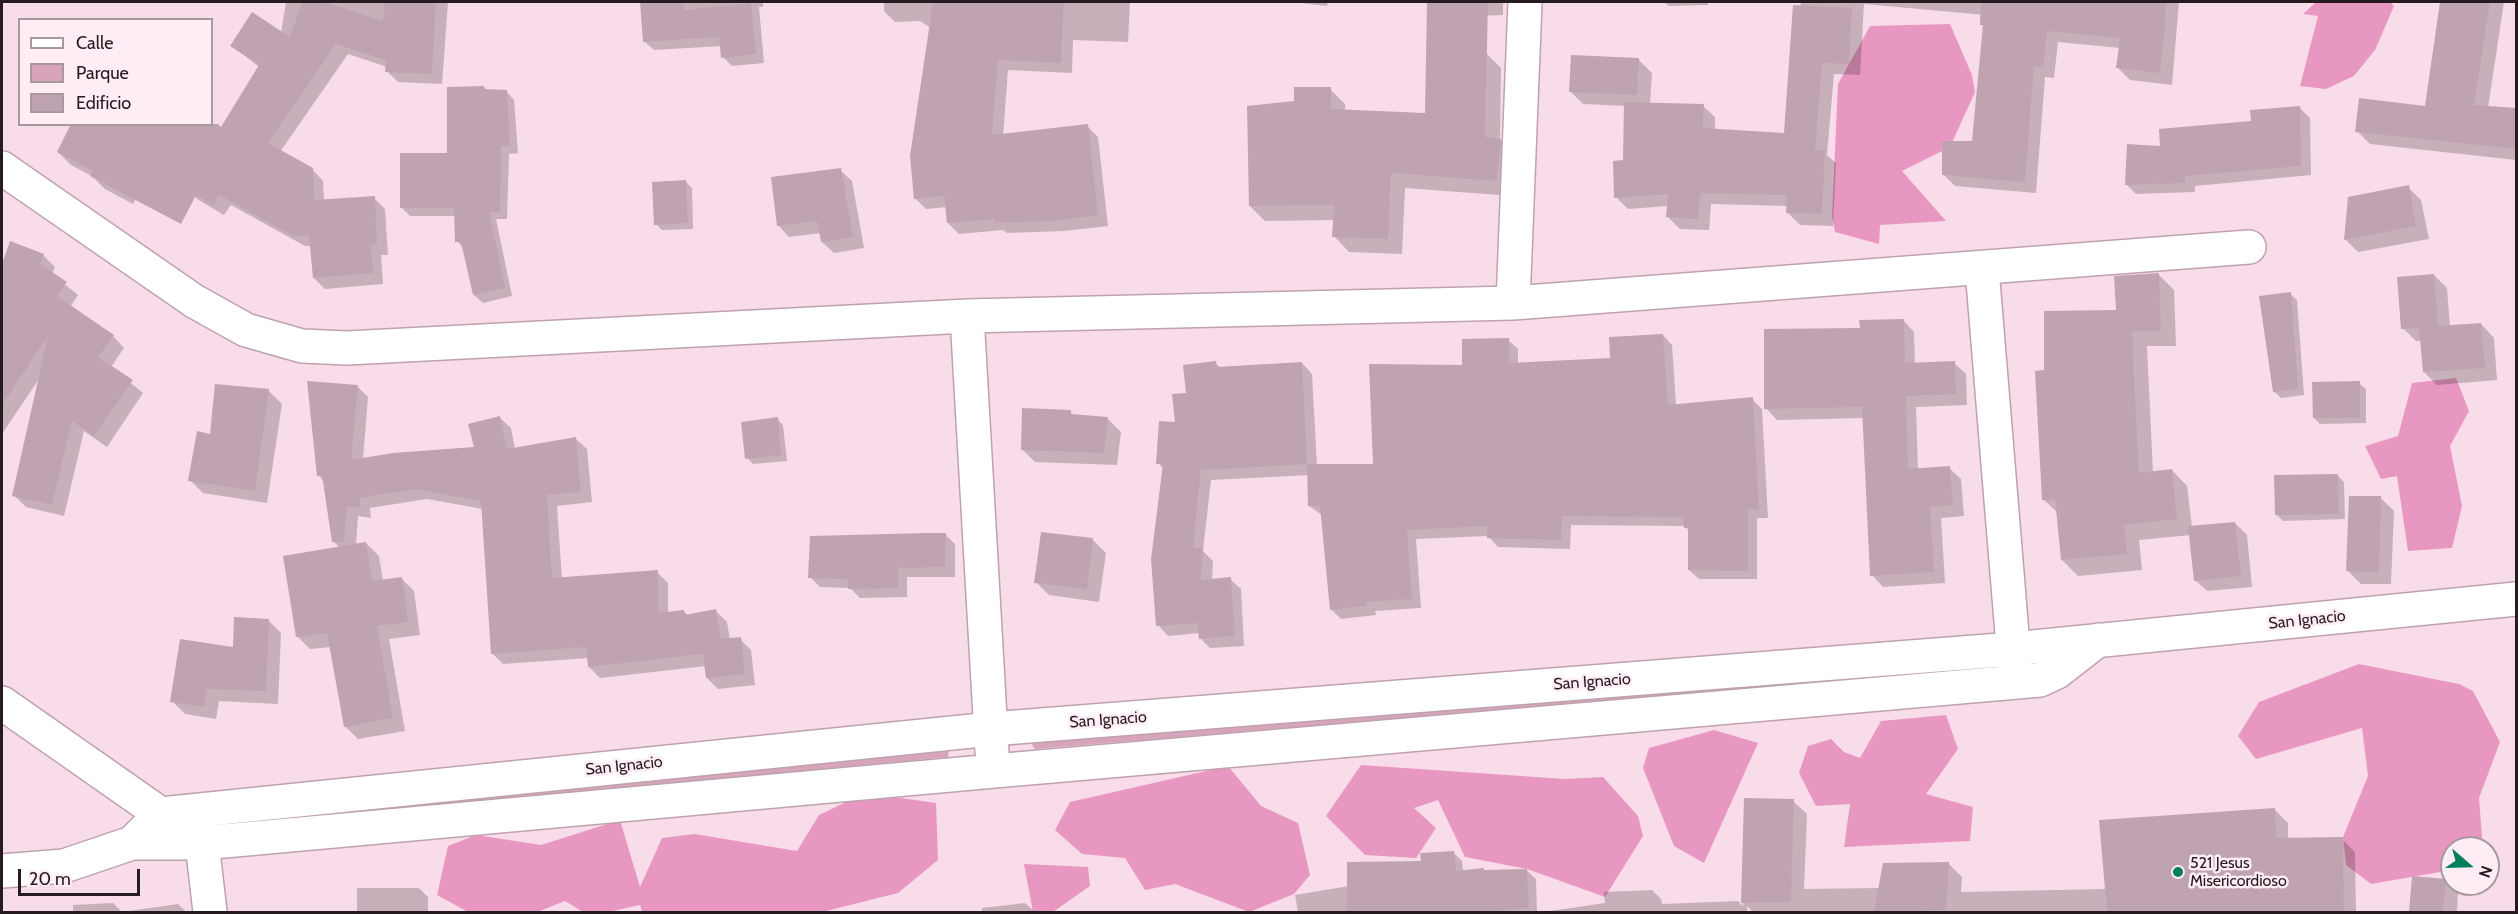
<!DOCTYPE html>
<html>
<head>
<meta charset="utf-8">
<style>
	body { margin:0 }
	#map { position:relative; width:2518px; height:914px; overflow:hidden; background:#f9dce9; font-family:Cabin,sans-serif }
	canvas { display:block }
	.frame { position:absolute; inset:0; border:3px solid #251b20; pointer-events:none }
	.legend { position:absolute; left:18px; top:18px; width:195px; height:108px; box-sizing:border-box; background:#ffedf5; border:2px solid #a899a0; margin:0; padding:8px 10px; list-style:none; font-size:18px; color:#251b20 }
	.legend li { display:flex; align-items:center; gap:12px; height:30px }
	.legend b { width:30px; border:2px solid #a899a0 }
	.north { position:absolute; left:2440px; top:836px; width:60px; height:60px; box-sizing:border-box; background:#ffedf5; border:2px solid #a899a0; border-radius:50%; rotate:110deg; font-size:16px; font-weight:700; line-height:24px; text-align:center; color:#251b20 }
	.north::after { content:''; display:block; margin:auto; width:21px; height:27px; background:#007e5e; clip-path:polygon(50% 0,100% 100%,50% 72%,0 100%) }
	.scale { position:absolute; left:18px; top:869px; width:122px; height:27px; box-sizing:border-box; border:3px solid #251b20; border-top:0; padding-left:8px; font-size:18px; line-height:21px; white-space:nowrap; color:#251b20; -webkit-text-stroke:4px #ffedf5; paint-order:stroke }
</style>
</head>
<body>
<div id="map">
<canvas width="2518" height="914"></canvas>
<div class="frame"></div>
<ul class="legend">
<li><b style="height:8px;background:#fff"></b>Calle</li>
<li><b style="height:16px;background:#d7a4bc"></b>Parque</li>
<li><b style="height:16px;background:#bfa3b0"></b>Edificio</li>
</ul>
<div class="north">N</div>
<div class="scale">20 m</div>
</div>
<script>
const c = document.querySelector('canvas').getContext('2d');
c.lineJoin = 'round';
function fillPath(path, color) {
  c.fillStyle = color;
  c.fill(path, 'evenodd');
}
function toPath(rows) {
  const path = new Path2D();
  for (const r of rows) {
    path.moveTo(r[0], r[1]);
    for (let i = 2; i < r.length; i += 2) path.lineTo(r[i], r[i + 1]);
  }
  return path;
}
function stroke(path, color, width, dash) {
  c.strokeStyle = color;
  c.lineWidth = width;
  c.lineCap = dash ? 'butt' : 'round';
  c.setLineDash(dash || []);
  c.stroke(path);
}
function drawText(font, color, halo, rows, align = 'center') {
  c.font = font + ' Cabin,sans-serif';
  c.lineWidth = 5;
  c.setLineDash([]);
  c.textBaseline = 'middle';
  c.strokeStyle = halo;
  c.fillStyle = color;
  for (const [text, x, y, turn = 0] of rows) {
    c.save();
    c.translate(x, y);
    c.rotate((+turn || 0) * Math.PI / 180);
    c.textAlign = isNaN(turn) ? turn : align;
    if (halo) c.strokeText(text, 0, 0);
    c.fillText(text, 0, 0);
    c.restore();
  }
}
fillPath(toPath([
	[1985,666,1985,669,1615,701,1035,749,1032,745,1033,742],
	[949,749,948,757,250,824,248,821]
]), '#d7a4bc');
fillPath(toPath([
	[2316,2,2390,2,2394,6,2375,50,2354,76,2326,89,2300,86,2318,16,2303,14],
	[1950,24,1972,75,1975,92,1950,147,1902,171,1946,221,1880,225,1879,244,1835,232,1832,216,1838,84,1849,64,1870,26],
	[2456,378,2469,411,2450,446,2462,506,2452,548,2408,551,2397,476,2381,479,2365,446,2398,436,2412,383],
	[2359,664,2459,684,2473,691,2500,742,2479,798,2482,837,2476,848,2452,848,2452,870,2371,884,2346,865,2343,837,2368,776,2362,728,2256,759,2238,736,2259,702],
	[1946,715,1958,749,1926,794,1973,807,1970,841,1844,847,1850,804,1816,806,1799,773,1808,746,1831,739,1844,752,1860,758,1881,721],
	[1714,730,1758,743,1704,863,1674,846,1643,768,1649,748],
	[1361,765,1565,779,1603,777,1638,816,1643,836,1605,897,1527,869,1465,857,1438,800,1414,808,1436,828,1416,858,1365,855,1326,816],
	[1228,766,1261,806,1298,823,1310,875,1294,894,1249,912,1175,884,1145,890,1125,858,1082,854,1055,830,1070,802],
	[865,793,936,803,938,860,898,893,822,912,642,912,640,905,608,912,583,912,565,901,537,912,468,912,437,895,448,846,476,835,541,845,620,820,640,887,662,838,695,834,797,851,819,815],
	[1024,864,1088,867,1090,886,1053,912,1033,912]
]), '#e898c0');
fillPath(toPath([
	[286,2,448,2,442,84,398,82,387,71,387,67,348,54,280,152,312,169,323,181,324,201,374,198,385,209,388,255,381,255,383,284,325,289,314,278,312,246,305,246,231,205,224,215,197,199,186,188,259,67,232,45,281,33],
	[642,2,763,2,763,7,759,7,764,63,732,66,723,57,722,46,654,50,644,41],
	[884,2,1130,2,1128,42,1073,40,1072,73,1008,70,1003,136,1087,126,1098,137,1108,226,1064,231,1007,233,1003,230,959,234,948,223,947,207,926,209,915,198,931,28,920,21,895,22,884,11],
	[1293,2,1328,2,1327,6],
	[1430,2,1503,2,1503,15,1445,17],
	[1664,2,1708,2,1708,5,1669,6],
	[1801,2,2179,2,2172,85,2130,80,2118,68,2120,48,2058,42,2054,78,2045,77,2036,193,1955,186,1943,174,1974,142,1985,15,1864,4,1860,75,1834,74,1827,155,1836,163,1833,226,1800,225,1788,213,1788,206,1711,204,1709,230,1680,229,1668,217,1668,206,1628,209,1616,197,1624,162,1626,106,1583,104,1570,91,1639,60,1652,73,1650,104,1703,106,1715,117,1715,130,1786,134],
	[2442,2,2504,2,2488,108,2516,110,2516,160,2370,144,2357,131,2426,107],
	[1486,53,1501,68,1500,140,1515,155,1512,196,1405,188,1402,254,1349,252,1334,236,1335,220,1265,221,1250,206,1296,102,1330,89,1345,104,1345,111,1426,115],
	[484,87,488,91,506,91,514,100,518,153,509,154,507,219,496,219,512,296,483,303,474,295,464,249,457,241,456,216,410,216,402,208,449,155],
	[2300,108,2310,118,2311,175,2195,186,2195,192,2136,194,2126,184,2161,148],
	[175,124,133,204,105,189,92,176,71,165,58,152],
	[840,170,852,181,864,248,834,253,822,242,821,233,789,237,778,225],
	[686,182,692,188,693,229,662,230,656,224],
	[2408,187,2421,200,2429,239,2358,252,2345,239],
	[11,243,43,255,55,267,52,274,78,295,70,307,113,336,124,348,111,367,143,393,107,447,84,431,64,516,26,507,14,495,41,376,2,434,2,269],
	[2158,274,2174,290,2176,346,2147,346,2153,473,2172,470,2187,486,2192,527,2235,523,2247,535,2252,587,2207,591,2195,580,2191,535,2139,540,2142,570,2078,576,2062,560,2058,513,2043,499,2045,372],
	[2434,275,2447,288,2450,327,2481,324,2494,338,2497,380,2437,385,2424,372,2422,341,2416,341,2403,328],
	[2290,294,2297,300,2304,395,2281,398,2274,391],
	[1903,320,1914,332,1915,364,1954,363,1966,374,1967,405,1916,407,1918,470,1949,468,1961,479,1964,516,1941,518,1945,583,1883,587,1872,575,1864,418,1777,420,1766,408,1861,329],
	[1663,335,1672,345,1676,405,1752,399,1762,409,1768,518,1757,518,1757,579,1699,579,1689,570,1690,532,1685,526,1571,525,1570,549,1498,547,1488,536,1416,539,1421,608,1375,611,1376,615,1341,619,1331,609,1322,515,1309,506,1309,475,1211,480,1203,551,1213,561,1212,580,1230,579,1241,589,1244,646,1210,648,1200,638,1200,633,1168,636,1158,625,1164,469,1158,463,1188,394,1215,363,1221,368,1302,363,1312,374,1317,466,1374,466,1464,367,1508,340,1518,349,1518,364,1611,359],
	[2359,383,2366,389,2366,423,2320,424,2314,418],
	[357,386,368,397,363,460,475,448,500,418,511,428,515,449,576,439,587,449,592,502,557,506,562,579,657,572,668,583,668,613,683,611,688,615,716,611,727,622,730,640,740,639,751,650,755,685,718,689,707,678,706,666,600,678,589,667,589,658,503,664,492,653,483,509,427,499,370,508,371,518,358,516,356,545,366,543,379,556,383,581,401,578,414,591,420,635,389,639,405,731,358,739,345,726,331,647,310,649,297,636,340,548,333,541,324,481,318,475],
	[269,391,282,404,267,503,203,493,190,480,212,436],
	[1070,412,1074,416,1108,419,1121,432,1117,465,1035,462,1022,449],
	[777,419,783,425,787,461,753,464,747,458],
	[2338,476,2344,482,2345,519,2283,521,2277,515],
	[2381,498,2394,511,2391,584,2361,584,2348,571],
	[945,534,955,544,955,577,907,577,907,597,860,598,850,588,820,587,810,577],
	[1093,540,1106,553,1099,602,1049,595,1036,582],
	[268,620,281,633,278,704,219,701,216,719,185,714,172,701],
	[1745,799,1793,801,1807,814,1804,889,1880,888,1949,864,1962,877,1961,892,2106,889,2275,810,2288,823,2288,840,2342,839,2355,852,2356,912,1753,912,1747,906,1747,912,1543,912,1605,903,1604,892,1652,890,1661,899,1662,904,1738,901,1743,906],
	[1453,852,1462,861,1463,872,1526,870,1536,879,1537,912,1282,912,1298,912,1295,895,1349,886],
	[2414,878,2445,880,2458,893,2457,912,2411,912],
	[357,888,419,888,428,897,428,912,357,912],
	[113,903,122,912,178,904,186,912,73,912,73,905],
	[1025,903,1035,912,936,912,982,912,982,908]
]), '#0003');
fillPath(toPath([
	[302,2,324,2,383,21,385,2,436,2,432,74,385,72,386,60,336,44,268,143,313,168,314,200,375,196,377,244,371,245,373,273,313,278,309,236,293,236,219,195,213,205,196,195,181,224,90,176,93,171,57,152,71,124,218,124,221,127,259,65,230,46,252,12,290,37],
	[640,2,684,2,684,10,751,3,756,54,721,58,719,37,643,42],
	[933,2,1064,2,1061,63,998,60,992,135,1088,124,1098,215,1053,221,994,223,994,219,947,223,944,196,914,199,910,156],
	[1427,2,1488,2,1485,137,1501,139,1497,181,1391,173,1388,239,1332,237,1334,205,1249,206,1247,106,1294,101,1294,87,1331,87,1331,109,1425,113],
	[1981,2,2167,2,2160,73,2116,68,2120,38,2047,31,2043,67,2034,66,2025,182,1942,175,1942,141,1972,141,1983,25,1980,25],
	[2440,2,2490,2,2474,105,2517,108,2517,149,2355,132,2359,98,2425,106],
	[1793,5,1852,8,1849,64,1822,63,1815,150,1825,150,1822,214,1786,213,1787,195,1700,193,1698,219,1666,217,1668,194,1614,198,1613,161,1623,160,1624,102,1704,104,1703,128,1784,133],
	[1571,55,1639,58,1637,95,1569,92],
	[484,86,484,89,507,90,510,146,501,146,500,212,489,212,505,288,473,295,461,242,455,242,454,208,400,208,400,153,447,153,447,87],
	[2300,106,2301,166,2185,176,2185,183,2125,185,2127,144,2160,146,2159,129,2251,121,2250,110],
	[841,168,853,237,821,242,817,221,777,226,771,177],
	[686,180,688,223,654,225,652,182],
	[2409,185,2416,226,2344,240,2348,197],
	[10,241,44,254,40,264,67,282,57,296,114,335,98,357,133,380,94,436,72,421,52,505,12,496,48,336,2,405,2,264],
	[2159,273,2161,331,2132,331,2139,473,2172,469,2177,519,2124,525,2127,554,2061,560,2055,499,2042,500,2035,371,2044,370,2044,311,2116,310,2114,276],
	[2434,274,2438,326,2481,323,2485,368,2423,372,2419,328,2401,329,2397,277],
	[2291,292,2298,389,2273,392,2259,296],
	[1904,319,1905,363,1955,361,1956,394,1906,396,1908,469,1950,466,1953,505,1930,507,1934,572,1870,576,1862,407,1764,409,1764,329,1860,328,1859,320],
	[1663,334,1668,405,1753,397,1759,509,1748,509,1748,571,1688,570,1688,528,1684,528,1683,517,1562,516,1561,540,1487,538,1487,526,1407,530,1412,599,1366,602,1367,606,1330,610,1320,506,1308,506,1307,464,1373,464,1369,364,1462,365,1462,339,1509,338,1509,363,1610,358,1609,337],
	[1216,361,1217,367,1302,362,1307,464,1201,470,1193,548,1203,549,1201,580,1231,577,1235,636,1199,639,1197,623,1156,626,1151,559,1163,464,1156,464,1159,421,1175,422,1172,394,1186,393,1183,365],
	[307,381,358,385,351,460,393,453,474,447,468,424,500,416,507,449,576,437,581,492,547,495,552,578,658,570,658,613,684,610,685,615,716,609,721,639,741,637,745,674,706,678,703,654,588,667,586,647,491,654,481,501,416,489,360,498,361,508,347,506,344,542,332,542,322,475,317,476],
	[2360,381,2360,418,2313,418,2312,382],
	[215,384,269,389,255,491,188,481,197,431,210,434],
	[1022,408,1071,410,1071,414,1108,417,1104,453,1021,450],
	[778,417,781,455,745,459,741,422],
	[2338,474,2339,514,2275,515,2274,475],
	[2349,496,2381,496,2379,572,2346,571],
	[2235,522,2241,576,2194,581,2188,526],
	[1041,532,1093,538,1087,589,1034,583],
	[927,533,946,533,945,567,898,568,898,588,848,589,848,579,808,578,810,536],
	[366,542,372,581,402,577,408,622,377,626,393,718,344,727,327,633,296,637,283,556],
	[234,617,269,619,266,691,207,689,204,707,170,702,180,639,233,647],
	[1744,798,1794,799,1791,902,1741,903],
	[2275,808,2276,838,2343,837,2344,912,2107,912,2099,820],
	[1454,851,1456,871,1484,868,1484,870,1527,869,1529,908,1481,912,1347,912,1347,862,1421,861,1420,853],
	[1949,862,1946,910,1874,912,1883,863],
	[2412,876,2446,879,2443,912,2409,912]
]), '#bfa3b0');
const street = toPath([
	[2,168,194,301,246,330,302,346,347,348,967,316,1513,303,2249,247],
	[1982,269,2015,670],
	[1513,303,1525,2],
	[967,316,992,752],
	[2,703,202,843,210,912],
	[132,843,161,814,991,729,2013,649,2516,599],
	[2,871,64,866,132,843,202,843,994,771,2040,680,2057,672,2098,640]
]);
stroke(street, '#bea2af', 36);
stroke(street, '#fff', 33);
for (const [x, y, r, color] of [
	[2178,872,6,"#007e5e"]
]) {
  const dot = new Path2D();
  dot.arc(x, y, r, 0, 2 * Math.PI);
  c.fillStyle = color;
  c.fill(dot);
  stroke(dot, '#ffedf5', 2);
}
drawText('16px', '#251b20', '#ffedf5', [
	["San Ignacio",2307,620,-6],
	["San Ignacio",1592,682,-4],
	["San Ignacio",1108,720,-4],
	["San Ignacio",624,766,-6]
]);
drawText('16px', '#251b20', '#ffedf5', [
	["521 Jesus",2190,863],
	["Misericordioso",2190,881]
], 'left');
</script>
</body>
</html>
